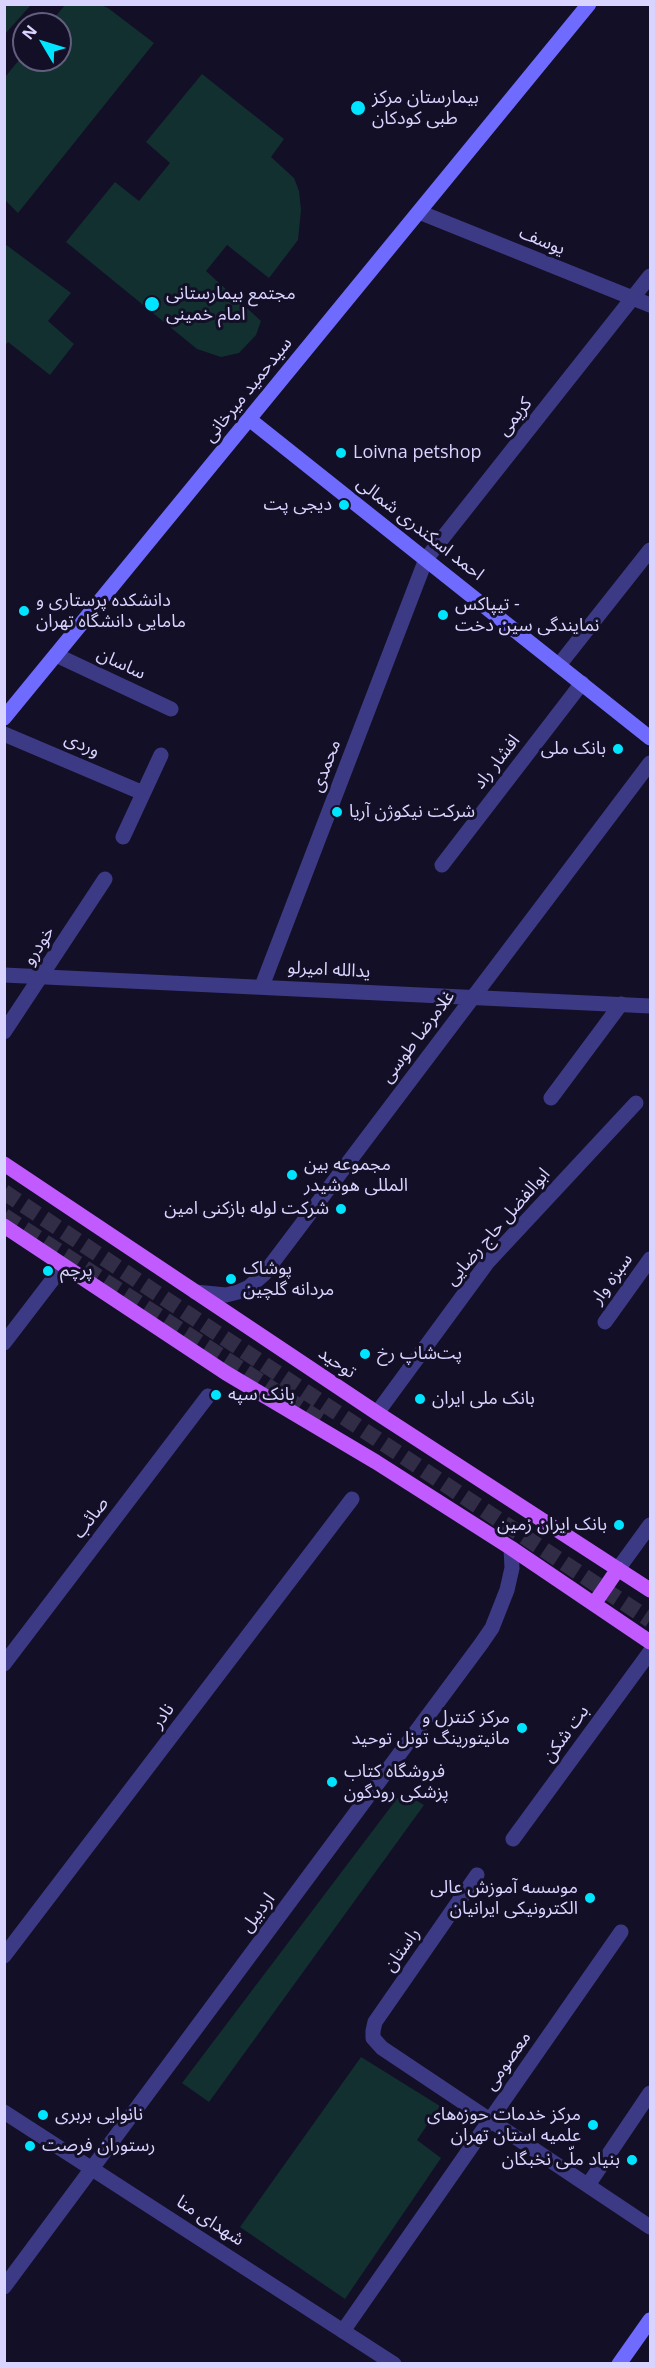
<!DOCTYPE html>
<html>
<head>
<meta charset="utf-8">
<style>
	body { margin:0 }
	#map { position:relative; width:655px; height:2368px; overflow:hidden; background:#130f26; font-family:"Open Sans",sans-serif }
	canvas { display:block }
	.frame { position:absolute; inset:0; border:6px solid #d9d4ff; pointer-events:none }
	.north { position:absolute; left:12px; top:12px; width:60px; height:60px; box-sizing:border-box; background:#130f26; border:2px solid #625e7d; border-radius:50%; rotate:308deg; font-size:16px; font-weight:700; line-height:24px; text-align:center; color:#d9d4ff }
	.north::after { content:''; display:block; margin:auto; width:21px; height:27px; background:#00e5ff; clip-path:polygon(50% 0,100% 100%,50% 72%,0 100%) }
</style>
</head>
<body>
<div id="map">
<canvas width="655" height="2368"></canvas>
<div class="frame"></div>
<div class="north">N</div>
</div>
<script>
const c = document.querySelector('canvas').getContext('2d');
c.lineJoin = 'round';
function fillPath(path, color) {
  c.fillStyle = color;
  c.fill(path, 'evenodd');
}
function toPath(rows) {
  const path = new Path2D();
  for (const r of rows) {
    path.moveTo(r[0], r[1]);
    for (let i = 2; i < r.length; i += 2) path.lineTo(r[i], r[i + 1]);
  }
  return path;
}
function stroke(path, color, width, dash) {
  c.strokeStyle = color;
  c.lineWidth = width;
  c.lineCap = dash ? 'butt' : 'round';
  c.setLineDash(dash || []);
  c.stroke(path);
}
function drawText(font, color, halo, rows, align = 'center') {
  c.font = font + ' "Open Sans","Noto Sans Arabic",sans-serif';
  c.lineWidth = 6;
  c.setLineDash([]);
  c.textBaseline = 'middle';
  c.strokeStyle = halo;
  c.fillStyle = color;
  for (const [text, x, y, turn = 0] of rows) {
    c.save();
    c.translate(x, y);
    c.rotate((+turn || 0) * Math.PI / 180);
    c.textAlign = isNaN(turn) ? turn : align;
    if (halo) c.strokeText(text, 0, 0);
    c.fillText(text, 0, 0);
    c.restore();
  }
}
fillPath(toPath([
	[5,4,31,5,5,34,4,5],
	[65,5,101,5,108,8,154,43,18,213,5,200,5,77,24,54,24,60,60,60,60,24,49,24],
	[202,74,284,139,271,157,294,178,299,191,301,210,298,240,269,278,227,245,206,271,261,321,256,335,239,353,221,357,197,349,66,242,115,182,139,201,170,163,146,142],
	[5,244,71,293,48,321,74,344,50,375,8,342,5,346],
	[402,1792,424,1805,209,2102,182,2083],
	[361,2057,440,2106,417,2140,441,2158,345,2299,240,2227]
]), '#12302f');
stroke(toPath([
	[4,1192,650,1620],
	[4,1216,326,1424]
]), '#312d47', 16, [16, 8]);
stroke(toPath([
	[419,212,650,305],
	[56,655,171,709],
	[559,665,650,550],
	[4,734,143,793],
	[123,837,161,755],
	[442,865,582,683],
	[262,986,426,559,650,276],
	[4,1032,105,879],
	[551,1098,621,1004],
	[605,1322,650,1259],
	[377,1413,487,1263,636,1103],
	[4,1664,208,1396],
	[513,1839,650,1652],
	[477,1875,375,2022,373,2031,373,2038,382,2048,650,2227],
	[4,1956,352,1499],
	[588,2185,650,2093],
	[343,2331,621,1932]
]), '#3d3a85', 15);
stroke(toPath([
	[4,975,650,1006],
	[195,1292,226,1295,238,1292,249,1287,264,1274,650,763],
	[4,1343,63,1266],
	[618,1569,650,1525],
	[4,2112,394,2364],
	[4,2287,481,1644,492,1628,507,1590,512,1568,511,1548]
]), '#3d3a85', 15);
stroke(toPath([
	[249,419,650,738],
	[4,718,589,4],
	[619,2364,650,2320]
]), '#6f6bff', 15);
stroke(toPath([
	[4,1164,377,1413,650,1590],
	[4,1226,226,1373,376,1462,511,1548,650,1642],
	[594,1604,618,1569]
]), '#c25bff', 15);
for (const [x, y, r, color] of [
	[358,108,8,"#00e5ff"],
	[152,304,8,"#00e5ff"],
	[341,453,6,"#00e5ff"],
	[344,505,6,"#00e5ff"],
	[24,611,6,"#00e5ff"],
	[443,615,6,"#00e5ff"],
	[618,749,6,"#00e5ff"],
	[337,812,6,"#00e5ff"],
	[292,1175,6,"#00e5ff"],
	[341,1209,6,"#00e5ff"],
	[48,1271,6,"#00e5ff"],
	[231,1279,6,"#00e5ff"],
	[365,1354,6,"#00e5ff"],
	[216,1395,6,"#00e5ff"],
	[420,1399,6,"#00e5ff"],
	[619,1525,6,"#00e5ff"],
	[522,1728,6,"#00e5ff"],
	[332,1782,6,"#00e5ff"],
	[590,1898,6,"#00e5ff"],
	[43,2115,6,"#00e5ff"],
	[593,2125,6,"#00e5ff"],
	[30,2146,6,"#00e5ff"],
	[632,2160,6,"#00e5ff"]
]) {
  const dot = new Path2D();
  dot.arc(x, y, r, 0, 2 * Math.PI);
  c.fillStyle = color;
  c.fill(dot);
  stroke(dot, '#130f26', 2);
}
drawText('18px', '#d9d4ff', '#130f26', [
	["بیمارستان مرکز",372,98],
	["طبی کودکان",372,119],
	["مجتمع بیمارستانی",166,294],
	["امام خمینی",166,315],
	["Loivna petshop",353,453],
	["دیجی پت",332,505,"right"],
	["دانشکده پرستاری و",36,601],
	["مامایی دانشگاه تهران",36,622],
	["تیپاکس -",455,605],
	["نمایندگی سین دخت",455,626],
	["بانک ملی",606,749,"right"],
	["شرکت نیکوژن آریا",349,812],
	["مجموعه بین",304,1165],
	["المللی هوشیدر",304,1186],
	["شرکت لوله بازکنی امین",329,1209,"right"],
	["پوشاک",243,1269],
	["مردانه گلچین",243,1290],
	["پرچم",60,1271],
	["پت‌شاپ رخ",377,1354],
	["بانک سپه",228,1395],
	["بانک ملی ایران",432,1399],
	["بانک ایران زمین",607,1525,"right"],
	["مرکز کنترل و",510,1718,"right"],
	["مانیتورینگ تونل توحید",510,1739,"right"],
	["فروشگاه کتاب",344,1772],
	["پزشکی رودگون",344,1793],
	["موسسه آموزش عالی",578,1888,"right"],
	["الکترونیکی ایرانیان",578,1909,"right"],
	["نانوایی بربری",55,2115],
	["مرکز خدمات حوزه‌های",581,2115,"right"],
	["علمیه استان تهران",581,2136,"right"],
	["رستوران فرصت",42,2146],
	["بنیاد ملّی نخبگان",620,2160,"right"]
], 'left');
drawText('18px', '#d9d4ff', '#130f26', [
	["یوسف",542,241,22],
	["سیدحمید میرخانی",248,390,-51],
	["کریمی",515,417,-51],
	["احمد اسکندری شمالی",420,529,38],
	["ساسان",121,664,25],
	["وردی",82,745,23],
	["افشار راد",497,762,-52],
	["محمدی",326,766,-69],
	["خودرو",39,946,-57],
	["یدالله امیرلو",329,970,3],
	["غلامرضا طوسی",418,1037,-53],
	["ابوالفضل حاج رضایی",498,1227,-49],
	["سبزه‌ وار",612,1279,-54],
	["توحید",337,1363,34],
	["صائب",91,1518,-53],
	["نادر",163,1716,-53],
	["بت شکن",566,1734,-54],
	["اردبیل",258,1913,-53],
	["راستان",402,1950,-55],
	["معصومی",508,2061,-55],
	["شهدای منا",210,2221,33]
]);
</script>
</body>
</html>
